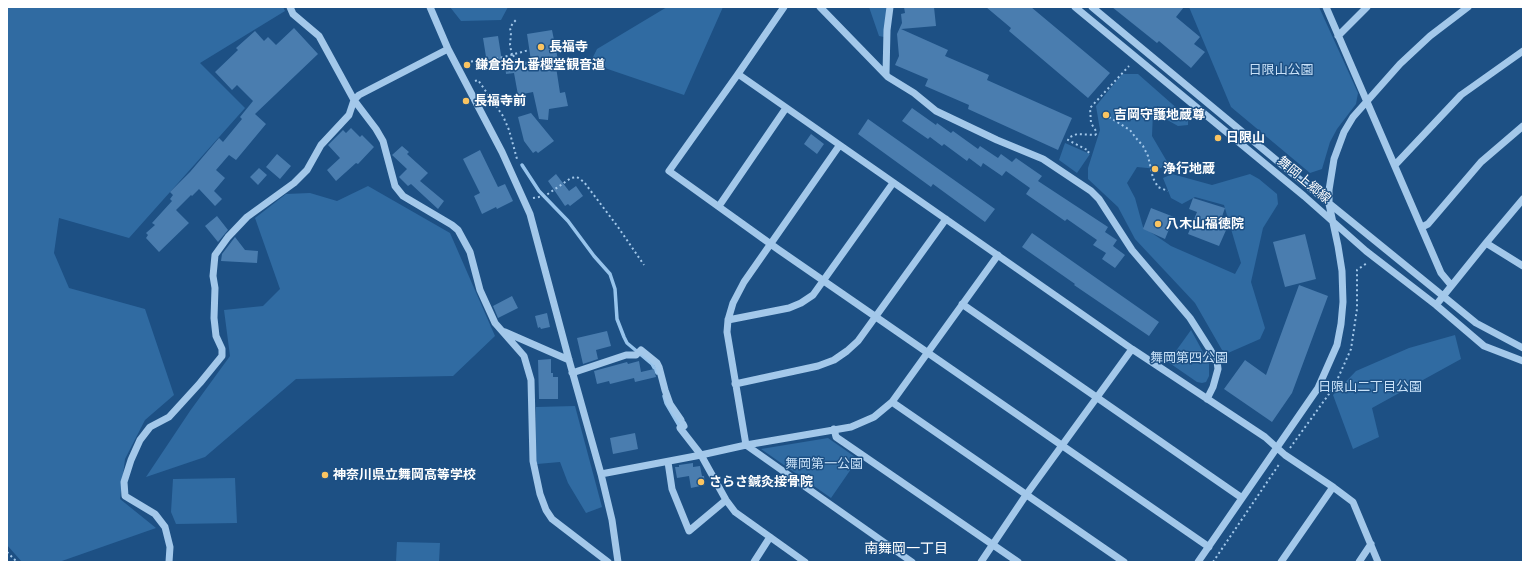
<!DOCTYPE html>
<html>
<head>
<meta charset="utf-8">
<style>
	body { margin:0 }
	#map { position:relative; width:1530px; height:569px; overflow:hidden; background:#1d5084; font-family:"Public Sans",sans-serif }
	canvas { display:block }
	.frame { position:absolute; inset:0; border:8px solid #fff; pointer-events:none }
</style>
</head>
<body>
<div id="map">
<canvas width="1530" height="569"></canvas>
<div class="frame"></div>
</div>
<script>
const c = document.querySelector('canvas').getContext('2d');
c.lineJoin = 'round';
function fillPath(path, color) {
  c.fillStyle = color;
  c.fill(path, 'evenodd');
}
function toPath(rows) {
  const path = new Path2D();
  for (const r of rows) {
    path.moveTo(r[0], r[1]);
    for (let i = 2; i < r.length; i += 2) path.lineTo(r[i], r[i + 1]);
  }
  return path;
}
function stroke(path, color, width, dash) {
  c.strokeStyle = color;
  c.lineWidth = width;
  c.lineCap = dash ? 'butt' : 'round';
  c.setLineDash(dash || []);
  c.stroke(path);
}
function drawText(font, color, halo, rows, align = 'center') {
  c.font = font + ' "Public Sans","Noto Sans JP",sans-serif';
  c.lineWidth = 3;
  c.setLineDash([]);
  c.textBaseline = 'middle';
  c.strokeStyle = halo;
  c.fillStyle = color;
  for (const [text, x, y, turn = 0] of rows) {
    c.save();
    c.translate(x, y);
    c.rotate((+turn || 0) * Math.PI / 180);
    c.textAlign = isNaN(turn) ? turn : align;
    if (halo) c.strokeText(text, 0, 0);
    c.fillText(text, 0, 0);
    c.restore();
  }
}
fillPath(toPath([
	[7,7,283,7,285,11,200,63,245,108,129,238,59,218,54,253,69,288,145,309,174,395,145,420,125,459,120,499,156,528,59,562,22,562,7,545],
	[450,7,508,7,501,20,461,21],
	[667,7,723,7,684,95,590,63,597,49],
	[869,7,889,7,884,37,879,36],
	[1189,7,1319,7,1358,93,1356,104,1337,129,1330,142,1322,169,1310,173,1231,107],
	[1122,74,1138,74,1188,118,1188,125,1178,126,1153,112,1152,136,1169,165,1158,169,1137,167,1127,183,1135,198,1143,227,1171,246,1235,274,1241,263,1224,205,1195,197,1182,204,1171,198,1163,178,1172,174,1212,185,1250,174,1259,179,1277,194,1278,204,1263,228,1251,282,1265,328,1260,339,1228,353,1222,350,1195,303,1135,239,1118,207,1088,179,1088,168,1100,130,1096,106],
	[1065,143,1090,154,1077,173,1059,160],
	[368,186,450,233,495,336,453,376,296,379,205,457,146,477,190,411,230,356,224,310,263,306,280,289,255,218,286,194,310,193,337,201],
	[1191,330,1209,363,1209,376,1206,382,1202,383,1197,382,1168,362],
	[1455,335,1461,359,1372,408,1379,437,1353,449,1333,395,1356,371,1409,348],
	[575,406,602,507,586,513,568,483,560,462,537,464,535,456,536,407],
	[828,438,858,459,831,498,761,449],
	[235,478,237,523,176,524,171,512,173,479],
	[397,542,440,543,439,562,396,562]
]), '#306ba2');
stroke(toPath([
	[522,165,539,191,568,221,594,256,610,274,615,289,617,319,624,337,627,343,652,364,657,373],
	[664,396,666,403,680,427]
]), '#97c4ec', 3.5);
fillPath(toPath([
	[904,7,934,7,936,26,901,29,948,50,945,56,989,75,987,80,1072,118,1058,150,968,109,969,105,925,86,928,79,895,65,899,56,897,34,902,23,901,14,905,13],
	[986,7,1031,7,1110,73,1088,98,1009,31,1011,28],
	[1112,7,1184,7,1176,17,1200,37,1194,44,1205,52,1191,68,1159,41,1157,43],
	[294,28,318,54,255,114,266,124,236,160,229,155,216,170,225,178,214,191,222,199,215,206,199,189,192,196,191,195,176,210,189,223,159,252,146,238,148,235,146,233,155,225,152,223,172,201,170,199,173,195,170,192,190,172,219,138,223,142,242,119,240,117,253,101,237,85,232,90,215,72,238,50,236,48,255,31,264,41,268,37,276,45],
	[552,30,558,60,555,60,560,93,565,92,568,106,549,109,548,120,539,119,533,92,518,95,514,73,506,74,505,64,531,61,527,34],
	[498,36,502,61,487,63,483,38],
	[912,108,936,125,937,123,951,133,953,131,978,149,980,146,998,158,1001,154,1012,162,1016,158,1042,176,1038,181,1108,227,1105,232,1117,240,1113,246,1125,255,1115,268,1102,259,1106,253,1093,245,1097,240,1067,219,1065,221,1026,194,1030,188,1006,171,1002,176,983,163,981,167,969,158,967,161,944,144,942,146,930,137,928,139,902,121],
	[531,113,554,141,538,153,536,151,533,153,524,141,518,117],
	[868,119,995,209,985,222,933,184,931,187,858,134],
	[351,128,360,137,362,135,374,147,358,164,356,163,336,181,327,170,340,158,328,145,343,130,346,133],
	[811,134,824,144,817,154,804,144],
	[402,146,409,152,407,154,428,173,420,181,444,201,438,209,411,184,408,186,399,177,407,169,392,155],
	[480,150,498,187,505,184,513,201,497,209,496,207,482,214,474,196,480,193,463,159],
	[277,154,291,166,280,179,266,167],
	[259,168,267,175,258,185,250,177],
	[556,174,569,191,576,186,583,196,570,206,568,204,565,206,548,181],
	[1193,198,1225,208,1219,225,1227,228,1219,246,1188,234,1197,212,1189,209],
	[1151,208,1174,217,1165,239,1143,229],
	[217,216,228,230,218,242,205,226],
	[1032,233,1159,322,1149,336,1074,285,1075,284,1022,247],
	[1305,234,1316,279,1285,287,1273,242],
	[235,237,245,250,258,251,257,263,221,261,222,254],
	[1299,285,1328,296,1292,393,1272,422,1224,389,1245,360,1266,375],
	[512,296,518,308,498,318,493,306],
	[547,313,550,327,541,329,540,327,538,328,535,316],
	[607,331,611,346,596,350,598,359,583,364,577,338],
	[551,359,551,373,553,373,553,377,558,377,558,399,539,399,538,360],
	[639,361,641,372,654,369,656,377,635,382,634,378,610,384,609,381,597,384,594,371,627,362,628,364],
	[635,433,638,449,613,454,610,438],
	[693,463,693,467,700,466,702,476,704,476,705,485,691,488,689,476,677,478,675,467,679,467,679,465]
]), '#4a7daf');
stroke(toPath([
	[512,55,510,45,511,33,510,28,513,23,517,19],
	[513,55,518,63,526,68],
	[466,62,500,58,529,50],
	[475,81,478,80,503,116,509,130,517,159],
	[1109,117,1130,130,1136,138,1143,146,1148,156,1153,178,1158,187,1168,191],
	[1088,153,1089,151,1068,140,1070,137,1077,134,1095,135,1096,134,1096,131,1091,123,1090,108,1129,66],
	[533,198,545,196,571,178,577,177,584,182,618,227,644,265],
	[1290,448,1334,387,1351,349,1357,309,1357,270,1367,263],
	[7,552,17,562],
	[1213,562,1280,463]
]), '#a3c8ea', 2, [2, 3]);
stroke(toPath([
	[290,7,293,14,319,36,354,100,376,129,383,141,395,186,403,196,452,225,458,230,470,252,480,290,495,323,524,356,531,380,533,461,540,494,546,510,552,519,608,562],
	[430,7,448,49,502,152,530,214,569,360,601,474,612,520,618,562],
	[820,7,888,77,914,93,936,111,997,140,1043,159,1091,191,1099,199,1132,250,1190,318,1211,351,1217,361,1218,369,1213,387,1207,399],
	[1075,7,1304,196,1366,251,1436,305,1484,346,1523,361],
	[1092,7,1293,174,1443,296,1476,323,1523,348],
	[1326,7,1441,273,1451,285],
	[1338,36,1367,7],
	[738,74,784,7],
	[886,74,887,30,890,7],
	[839,146,744,282,733,303,728,320,727,332,746,445,912,562],
	[1395,165,1461,95,1523,51],
	[719,206,786,108],
	[1422,227,1428,224,1481,162,1523,126],
	[1486,243,1523,266],
	[962,304,1242,498],
	[1436,305,1486,243,1523,199],
	[728,320,789,308,801,303,813,295,893,183],
	[505,332,569,360],
	[572,373,626,355,636,355,641,350,657,363,659,367,665,390,670,404,681,420],
	[735,384,818,366,834,360,847,351,858,341,946,219],
	[892,402,1124,562],
	[683,424,684,426,680,428,701,455,726,500,735,512,805,562],
	[834,429,836,437,1018,562],
	[668,462,672,489,689,531,726,500],
	[601,474,701,455,746,445,851,427,874,417,892,402,998,255],
	[1209,547,779,250,669,171,738,74,1132,349,1265,437,1285,455,1333,487,1353,502,1378,562],
	[169,562,170,547,165,527,155,514,125,496,124,482,131,460,140,440,150,427,169,417,200,383,222,356,222,349,216,336,214,318,215,288,213,276,215,255,228,237,247,217,294,183,307,170,321,145,349,115,354,100,359,95,448,49],
	[754,562,770,537],
	[981,562,1026,495,1132,349],
	[1198,562,1318,388,1337,345,1341,324,1343,302,1342,271,1338,246,1329,204,1329,190,1334,159,1344,132,1353,117,1400,64,1430,36,1468,7],
	[1281,562,1333,487],
	[1359,562,1371,544]
]), '#a3c8ea', 7);
for (const [x, y, r, color] of [
	[541,47,4,"#fac461"],
	[467,65,4,"#fac461"],
	[466,101,4,"#fac461"],
	[1106,115,4,"#fac461"],
	[1218,138,4,"#fac461"],
	[1155,169,4,"#fac461"],
	[1158,224,4,"#fac461"],
	[325,475,4,"#fac461"],
	[701,482,4,"#fac461"]
]) {
  const dot = new Path2D();
  dot.arc(x, y, r, 0, 2 * Math.PI);
  c.fillStyle = color;
  c.fill(dot);
  stroke(dot, '#1d5084', 1.5);
}
drawText('bold 13px', '#fff', '#1d5084', [
	["長福寺",549,47],
	["鎌倉拾九番櫻堂観音道",475,65],
	["長福寺前",474,101],
	["吉岡守護地蔵尊",1114,115],
	["日限山",1226,138],
	["浄行地蔵",1163,169],
	["八木山福徳院",1166,224],
	["神奈川県立舞岡高等学校",333,475],
	["さらさ鍼灸接骨院",709,482]
], 'left');
drawText('13px', '#c8e1f8', '#1d5084', [
	["日限山公園",1281,70],
	["舞岡第四公園",1189,358],
	["日限山二丁目公園",1370,387],
	["舞岡第一公園",824,464]
]);
drawText('13px', '#fff', '#1d5084', [
	["舞岡上郷線",1304,180,40]
]);
drawText('14px', '#fff', '#1d5084', [
	["南舞岡一丁目",906,549]
]);
</script>
</body>
</html>
